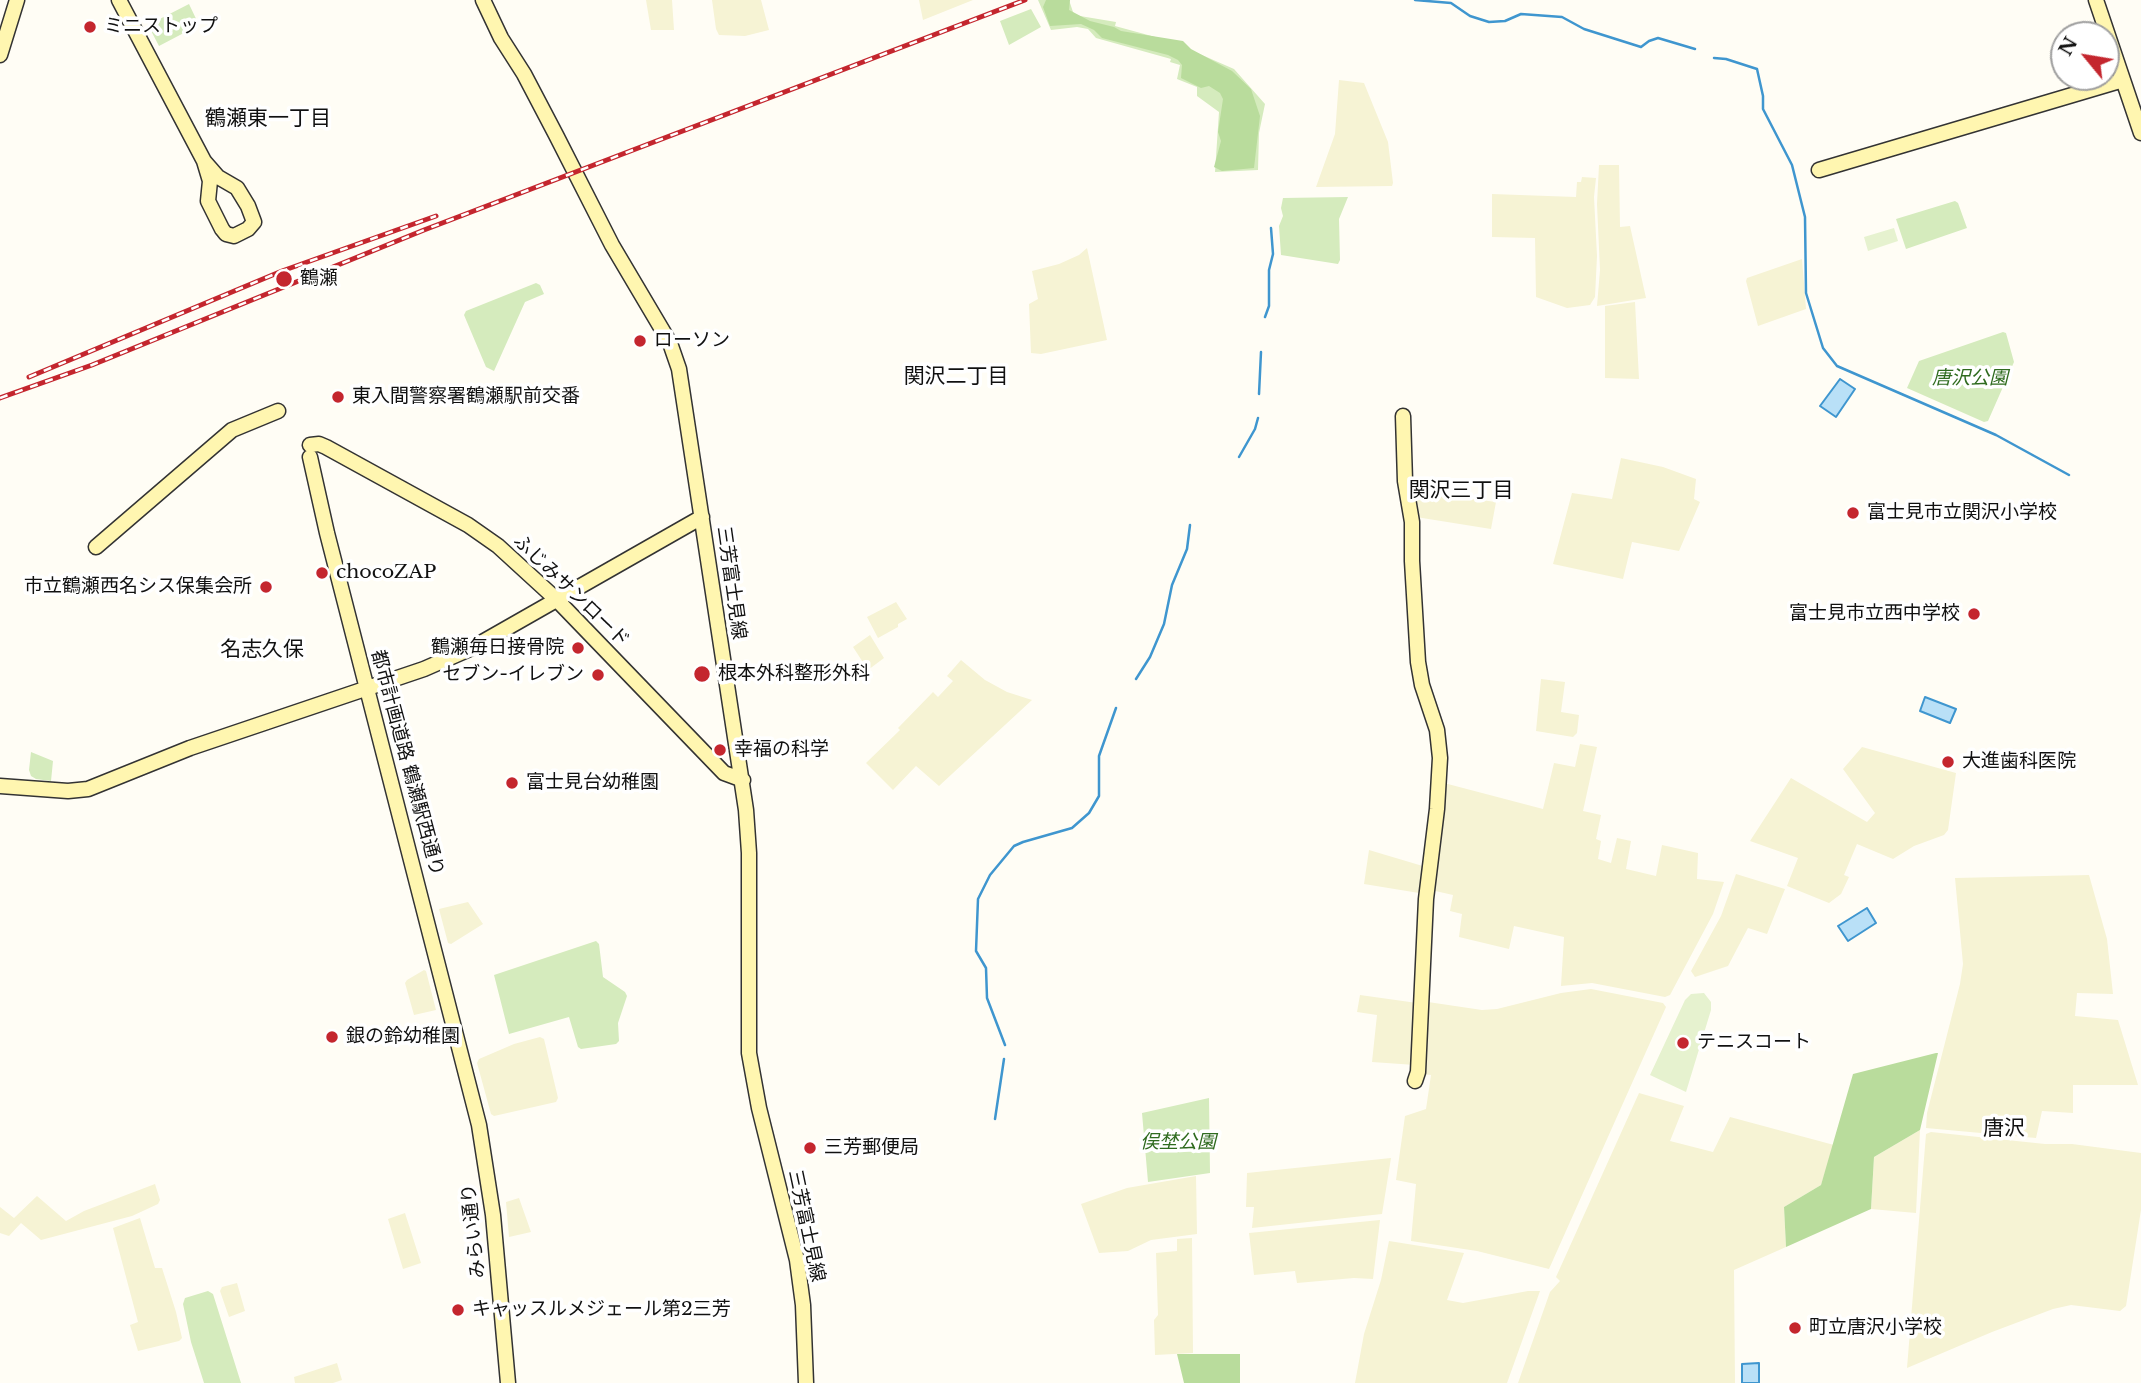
<!DOCTYPE html>
<html>
<head>
<meta charset="utf-8">
<style>
	body { margin:0 }
	#map { position:relative; width:2141px; height:1383px; overflow:hidden; background:#fffdf5; font-family:"Libre Baskerville",serif }
	canvas { display:block }
	.north { position:absolute; left:2050px; top:21px; width:70px; height:70px; box-sizing:border-box; background:#fff; border:2px solid #a0a0a0; border-radius:50%; rotate:300deg; font-size:19px; font-weight:700; line-height:28px; text-align:center; color:#111 }
	.north::after { content:''; display:block; margin:auto; width:24px; height:32px; background:#c4262e; clip-path:polygon(50% 0,100% 100%,50% 72%,0 100%) }
</style>
</head>
<body>
<div id="map">
<canvas width="2141" height="1383"></canvas>
<div class="north">N</div>
</div>
<script>
const c = document.querySelector('canvas').getContext('2d');
c.lineJoin = 'round';
function fillPath(path, color) {
  c.fillStyle = color;
  c.fill(path, 'evenodd');
}
function toPath(rows) {
  const path = new Path2D();
  for (const r of rows) {
    path.moveTo(r[0], r[1]);
    for (let i = 2; i < r.length; i += 2) path.lineTo(r[i], r[i + 1]);
  }
  return path;
}
function stroke(path, color, width, dash) {
  c.strokeStyle = color;
  c.lineWidth = width;
  c.lineCap = dash ? 'butt' : 'round';
  c.setLineDash(dash || []);
  c.stroke(path);
}
function drawText(font, color, halo, rows, align = 'center') {
  c.font = font + ' "Libre Baskerville","Noto Sans JP",serif';
  c.lineWidth = 7;
  c.setLineDash([]);
  c.textBaseline = 'middle';
  c.strokeStyle = halo;
  c.fillStyle = color;
  for (const [text, x, y, turn = 0] of rows) {
    c.save();
    c.translate(x, y);
    c.rotate((+turn || 0) * Math.PI / 180);
    c.textAlign = isNaN(turn) ? turn : align;
    if (halo) c.strokeText(text, 0, 0);
    c.fillText(text, 0, 0);
    c.restore();
  }
}
fillPath(toPath([
	[646,0,672,0,674,30,651,30],
	[712,0,761,0,769,30,745,36,719,35,716,29],
	[919,0,973,0,923,20],
	[1339,80,1364,83,1388,142,1393,183,1392,186,1316,187,1335,134],
	[1599,165,1619,165,1620,227,1630,226,1646,298,1597,306,1600,270,1597,204],
	[1582,177,1596,178,1594,197,1597,256,1595,297,1590,305,1567,308,1536,297,1535,238,1492,237,1492,194,1576,197,1577,182,1581,182],
	[1087,248,1107,340,1041,354,1031,353,1029,304,1038,299,1032,271,1059,264,1079,255],
	[1802,259,1806,309,1758,326,1746,281,1747,278],
	[1635,302,1639,379,1605,378,1605,306],
	[1621,458,1663,467,1696,479,1694,499,1700,502,1679,551,1632,542,1623,579,1553,564,1572,493,1612,499],
	[1412,491,1496,502,1491,529,1416,517],
	[896,602,907,619,898,624,898,627,878,638,867,617],
	[870,635,884,658,868,670,853,647],
	[961,660,985,680,1007,692,1032,700,939,786,916,766,893,790,866,763,900,730,898,728,933,692,938,697,953,681,947,676],
	[1541,679,1565,682,1561,712,1579,715,1577,733,1573,737,1536,731],
	[1580,744,1597,747,1583,811,1601,815,1596,839,1601,841,1598,859,1611,863,1617,838,1631,841,1626,869,1656,876,1662,845,1698,853,1697,879,1724,882,1713,914,1670,995,1665,997,1592,983,1561,986,1564,937,1514,926,1509,949,1459,937,1462,914,1450,911,1453,895,1431,890,1444,783,1543,809,1554,763,1575,767],
	[1862,747,1956,773,1948,830,1944,835,1914,846,1893,859,1857,844,1844,875,1849,877,1841,894,1829,903,1787,886,1798,858,1750,841,1791,778,1867,822,1875,813,1843,769],
	[1369,850,1426,867,1422,890,1419,893,1364,884],
	[1736,874,1785,889,1767,934,1748,928,1728,966,1695,977,1691,971,1721,916],
	[2089,875,2107,939,2113,994,2077,993,2075,1016,2118,1020,2138,1085,2073,1085,2073,1113,2042,1111,2036,1138,1926,1128,1927,1113,1960,984,1963,964,1955,878],
	[468,902,483,924,451,944,448,943,439,909],
	[424,970,426,971,436,1010,414,1015,405,983,407,980],
	[1591,989,1663,1003,1666,1007,1549,1269,1477,1251,1411,1241,1416,1184,1396,1180,1405,1116,1426,1109,1431,1075,1421,1074,1425,1005,1428,1002,1482,1010,1497,1009,1561,993],
	[1360,995,1417,1003,1415,1065,1372,1062,1377,1015,1357,1012],
	[540,1037,544,1039,558,1098,556,1102,494,1116,491,1114,477,1063,479,1059,514,1044],
	[1639,1093,1684,1106,1670,1141,1713,1152,1730,1117,1834,1145,1821,1185,1784,1207,1786,1247,1734,1270,1735,1383,1518,1383,1550,1292,1560,1281,1556,1277],
	[1920,1130,1916,1213,1871,1209,1874,1157],
	[1931,1132,2045,1144,2072,1144,2141,1153,2141,1210,2126,1306,2120,1311,2071,1305,2053,1309,1992,1332,1907,1368,1926,1134],
	[1391,1158,1382,1214,1252,1228,1254,1207,1246,1207,1247,1173],
	[1196,1176,1197,1234,1151,1240,1128,1251,1099,1253,1081,1204,1127,1188],
	[155,1184,160,1200,158,1204,132,1216,41,1240,21,1223,9,1236,0,1233,0,1207,14,1218,37,1196,66,1221,84,1211],
	[519,1198,531,1232,509,1237,506,1202],
	[405,1213,421,1263,403,1269,388,1219],
	[140,1218,155,1268,162,1268,176,1312,182,1338,179,1341,138,1351,130,1325,138,1322,113,1228],
	[1380,1220,1373,1279,1354,1278,1297,1283,1295,1271,1254,1275,1249,1233],
	[1192,1238,1193,1353,1155,1355,1154,1320,1158,1315,1156,1253,1177,1251,1177,1239],
	[1389,1241,1464,1253,1447,1300,1463,1303,1528,1291,1540,1291,1507,1383,1355,1383,1364,1334,1381,1280],
	[237,1283,245,1311,229,1317,220,1291,222,1287],
	[337,1363,342,1380,333,1383,295,1383,294,1377]
]), '#f6f3d4');
fillPath(toPath([
	[1038,0,1069,0,1074,15,1116,22,1115,26,1170,41,1234,69,1265,104,1259,133,1258,170,1215,172,1219,112,1197,96,1197,87,1177,79,1180,65,1170,62,1171,59,1096,38,1088,29,1077,27,1051,30],
	[189,4,199,25,159,46,148,25],
	[1031,9,1041,27,1009,45,1000,21],
	[1348,197,1339,219,1340,260,1338,264,1281,255,1279,226,1283,216,1281,208,1283,198],
	[1955,201,1958,203,1967,228,1906,249,1896,219],
	[536,283,540,285,544,294,525,302,494,371,486,367,464,315,466,311],
	[2003,332,2006,333,2014,362,1988,421,1984,422,1907,388,1919,361],
	[31,752,53,761,51,781,36,779,31,776,29,770],
	[596,941,599,944,603,977,625,992,627,996,618,1023,619,1041,616,1044,581,1049,578,1047,569,1017,509,1034,494,975],
	[1209,1098,1210,1173,1148,1182,1142,1113],
	[208,1291,213,1294,241,1383,204,1383,191,1342,183,1304,185,1298]
]), '#d5ebbd');
fillPath(toPath([
	[1046,0,1070,0,1069,10,1073,12,1090,21,1114,27,1121,31,1183,41,1191,49,1232,71,1251,89,1260,116,1254,168,1222,171,1214,167,1221,141,1218,132,1223,99,1220,93,1209,86,1201,88,1181,78,1182,65,1178,60,1168,55,1102,38,1094,30,1081,24,1050,26,1043,7],
	[1936,1053,1938,1053,1920,1130,1874,1157,1871,1209,1786,1247,1784,1207,1821,1185,1853,1074],
	[1177,1354,1240,1354,1240,1383,1184,1383]
]), '#b9dc9c');
fillPath(toPath([
	[1894,228,1898,241,1868,251,1864,237],
	[1704,993,1711,1002,1711,1010,1686,1092,1650,1075,1685,1000,1691,994]
]), '#e6f2cf');
const water = toPath([
	[1840,379,1855,389,1836,417,1820,406,1840,379],
	[1925,697,1956,709,1950,723,1920,711,1925,697],
	[1867,908,1876,923,1848,941,1838,926,1867,908],
	[1759,1363,1759,1383,1742,1383,1742,1364,1759,1363]
]);
fillPath(water, '#b9e0f7');
stroke(water, '#3f96cf', 2);
stroke(toPath([
	[1415,0,1451,3,1470,16,1489,22,1505,21,1521,14,1562,17,1584,29,1641,47,1649,41,1658,38,1695,49],
	[1714,58,1726,59,1757,69,1763,96,1763,109,1792,165,1805,217,1806,293,1823,348,1837,366,1996,435,2069,475],
	[1265,317,1269,306,1269,270,1273,254,1271,228],
	[1259,394,1261,352],
	[1239,457,1255,429,1258,418],
	[1136,679,1150,657,1164,624,1172,585,1187,549,1190,525],
	[1005,1045,987,998,986,968,976,951,978,899,990,875,1014,846,1023,842,1072,828,1089,813,1099,796,1099,756,1116,708],
	[995,1119,1004,1059]
]), '#3f96cf', 2.5);
const secondary = toPath([
	[119,0,204,161,218,177,237,188,248,206,254,222,248,229,234,236,226,234,222,229,208,201,210,181,204,161],
	[483,0,501,38,524,74,556,135,612,245,670,343,679,369,746,810,749,853,749,1053,759,1108,797,1260,803,1305,806,1383],
	[2096,0,2141,133],
	[0,55,17,0],
	[1819,170,2123,80],
	[1403,416,1405,481,1412,522,1412,561,1418,662,1422,685,1437,730,1440,758,1437,809,1426,899,1418,1072,1415,1081],
	[310,445,319,444,326,447,468,525,498,546,557,600,724,773,743,780],
	[310,457,327,533,479,1125,493,1215,508,1383],
	[96,547,232,430,278,411],
	[0,786,68,791,88,789,190,748,424,669,472,648,702,517]
]);
stroke(secondary, '#333', 17);
stroke(secondary, '#fff6b0', 14);
const rail = toPath([
	[29,377,282,271,436,216],
	[0,398,92,365,424,230,1025,0]
]);
stroke(rail, '#c4262e', 5);
stroke(rail, '#fff', 2.5, [8]);
for (const [x, y, r, color] of [
	[90,27,7,"#c4262e"],
	[284,279,9,"#c4262e"],
	[640,341,7,"#c4262e"],
	[338,397,7,"#c4262e"],
	[1853,513,7,"#c4262e"],
	[322,573,7,"#c4262e"],
	[266,587,7,"#c4262e"],
	[1974,614,7,"#c4262e"],
	[578,648,7,"#c4262e"],
	[702,674,9,"#c4262e"],
	[598,675,7,"#c4262e"],
	[720,750,7,"#c4262e"],
	[1948,762,7,"#c4262e"],
	[512,783,7,"#c4262e"],
	[332,1037,7,"#c4262e"],
	[1683,1043,7,"#c4262e"],
	[810,1148,7,"#c4262e"],
	[458,1310,7,"#c4262e"],
	[1795,1328,7,"#c4262e"]
]) {
  const dot = new Path2D();
  dot.arc(x, y, r, 0, 2 * Math.PI);
  c.fillStyle = color;
  c.fill(dot);
  stroke(dot, '#fff', 2.5);
}
drawText('19px', '#111', '#fff', [
	["ミニストップ",104,27],
	["鶴瀬",300,279],
	["ローソン",654,341],
	["東入間警察署鶴瀬駅前交番",352,397],
	["富士見市立関沢小学校",1867,513],
	["chocoZAP",336,573],
	["市立鶴瀬西名シス保集会所",252,587,"right"],
	["富士見市立西中学校",1960,614,"right"],
	["鶴瀬毎日接骨院",564,648,"right"],
	["根本外科整形外科",718,674],
	["セブン-イレブン",584,675,"right"],
	["幸福の科学",734,750],
	["大進歯科医院",1962,762],
	["富士見台幼稚園",526,783],
	["銀の鈴幼稚園",346,1037],
	["テニスコート",1697,1043],
	["三芳郵便局",824,1148],
	["キャッスルメジェール第2三芳",472,1310],
	["町立唐沢小学校",1809,1328]
], 'left');
drawText('italic 19px', '#2f6b1f', '#fff', [
	["唐沢公園",1970,379],
	["俣埜公園",1178,1143]
]);
drawText('19px', '#111', '#fff', [
	["三芳富士見線",731,583,82],
	["ふじみサンロード",571,591,44],
	["都市計画道路 鶴瀬駅西通り",407,763,75],
	["三芳富士見線",806,1226,78],
	["みらい通り",474,1231,-96]
]);
drawText('21px', '#111', '#fff', [
	["鶴瀬東一丁目",268,119],
	["関沢二丁目",956,377],
	["関沢三丁目",1461,491],
	["名志久保",262,650],
	["唐沢",2004,1129]
]);
</script>
</body>
</html>
